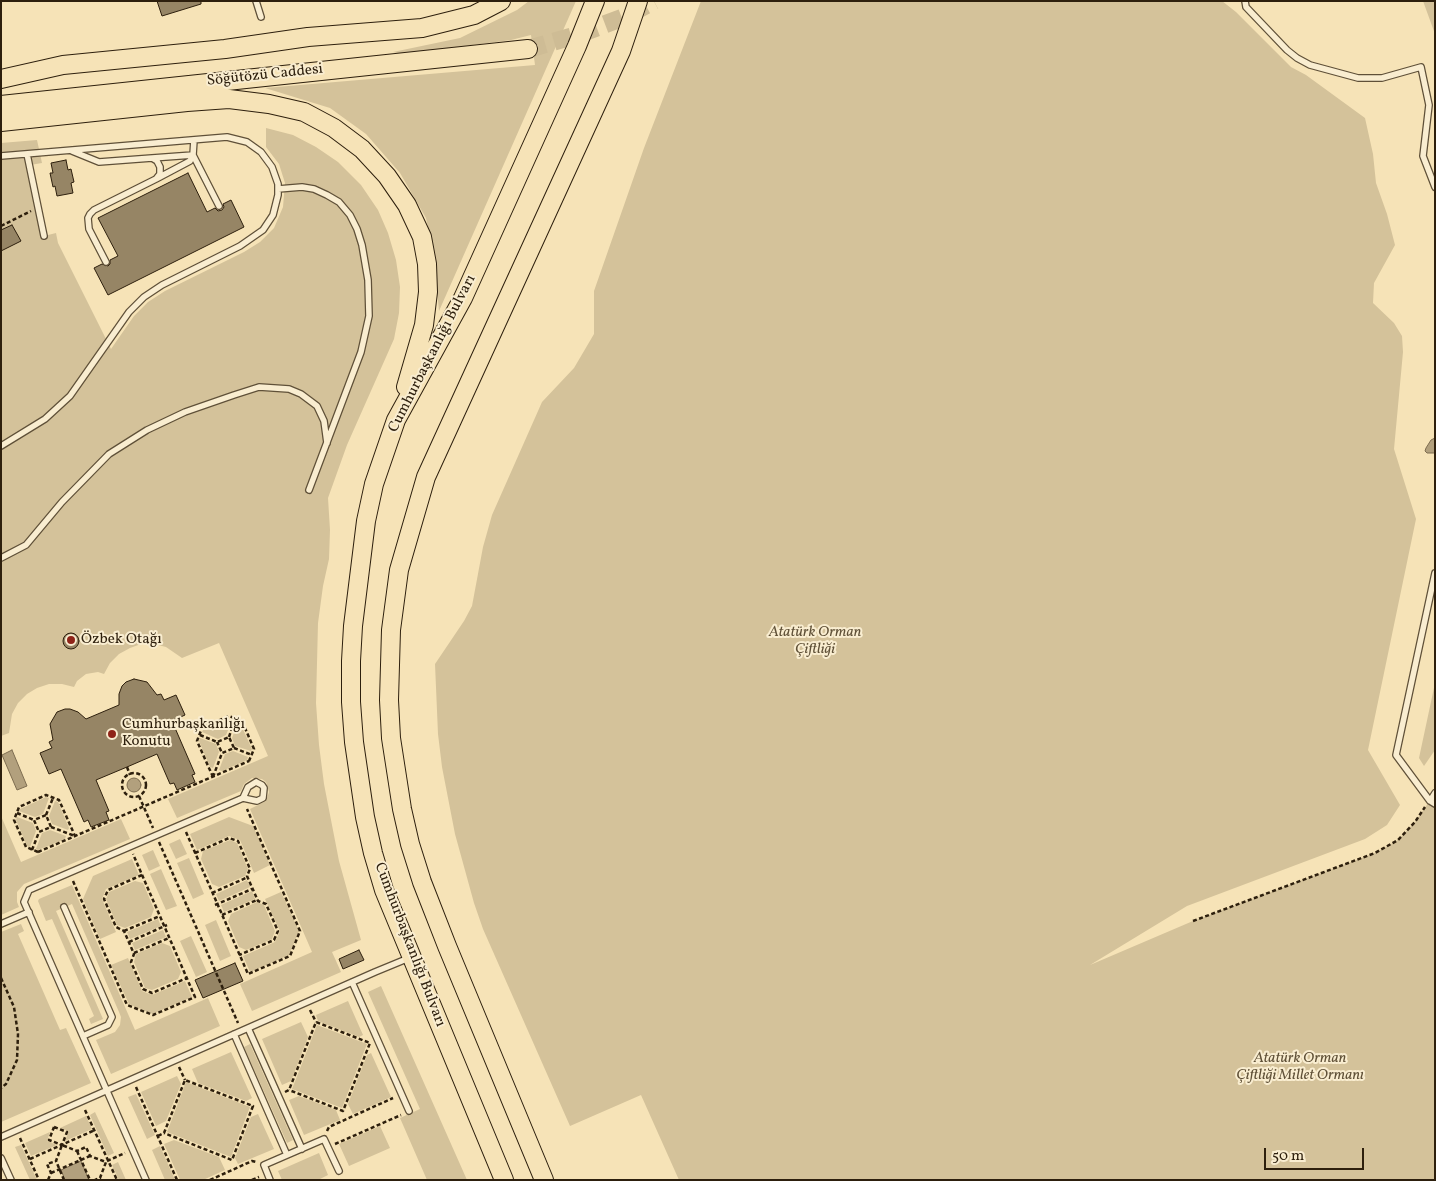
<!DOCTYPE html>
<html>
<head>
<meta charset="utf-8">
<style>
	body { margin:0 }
	#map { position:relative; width:1436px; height:1181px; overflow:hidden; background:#f6e3b7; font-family:Vollkorn,serif }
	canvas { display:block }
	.frame { position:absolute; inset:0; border:2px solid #2d1f0d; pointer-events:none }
	.scale { position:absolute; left:1264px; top:1148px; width:100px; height:22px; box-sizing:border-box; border:2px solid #2d1f0d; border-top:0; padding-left:6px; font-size:15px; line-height:18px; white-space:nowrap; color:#2d1f0d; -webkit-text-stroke:4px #f9edd0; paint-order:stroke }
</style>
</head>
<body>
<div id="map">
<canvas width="1436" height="1181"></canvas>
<div class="frame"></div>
<div class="scale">50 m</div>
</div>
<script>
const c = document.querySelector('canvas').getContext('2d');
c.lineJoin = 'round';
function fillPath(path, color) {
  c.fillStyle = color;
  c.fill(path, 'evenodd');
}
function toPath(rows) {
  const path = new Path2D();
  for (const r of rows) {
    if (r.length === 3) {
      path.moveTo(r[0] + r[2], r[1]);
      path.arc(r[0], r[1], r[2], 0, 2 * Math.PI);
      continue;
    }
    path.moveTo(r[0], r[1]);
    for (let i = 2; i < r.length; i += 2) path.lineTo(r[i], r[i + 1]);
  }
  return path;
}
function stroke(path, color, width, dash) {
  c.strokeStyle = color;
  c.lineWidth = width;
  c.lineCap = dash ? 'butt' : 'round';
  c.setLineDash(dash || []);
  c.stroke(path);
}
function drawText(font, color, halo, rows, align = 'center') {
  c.font = font + ' Vollkorn,serif';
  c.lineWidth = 4;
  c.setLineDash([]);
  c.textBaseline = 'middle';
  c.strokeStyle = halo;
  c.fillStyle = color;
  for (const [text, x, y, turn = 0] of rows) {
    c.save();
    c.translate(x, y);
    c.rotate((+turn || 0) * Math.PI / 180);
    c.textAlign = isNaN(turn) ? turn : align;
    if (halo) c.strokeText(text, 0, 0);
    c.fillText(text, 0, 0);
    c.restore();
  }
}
fillPath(toPath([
	[529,1,576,1,439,311,434,257,426,218,400,173,366,134,330,108,265,88,535,65,531,35,511,40,403,54,393,52,460,38,517,10],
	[701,1,1222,1,1236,12,1291,67,1306,75,1365,118,1373,154,1376,183,1387,214,1395,245,1374,283,1373,303,1394,323,1402,336,1403,352,1394,449,1416,519,1368,750,1400,805,1387,825,1365,839,1187,906,1090,965,1193,921,1375,853,1398,840,1415,822,1435,793,1435,1180,679,1180,641,1095,570,1126,483,929,474,903,455,834,442,767,438,734,435,664,464,621,472,606,483,547,492,515,542,402,574,368,594,334,594,291,644,148],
	[1423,1,1435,1,1435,34],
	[266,128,293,135,316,147,338,162,361,185,378,210,388,233,396,260,400,287,399,313,394,339,347,445,328,498,330,530,329,559,323,586,318,623,316,703,319,745,324,784,339,861,361,940,332,952,341,972,252,1011,240,984,312,952,250,809,266,801,269,792,266,782,262,779,252,778,244,784,241,791,177,818,168,799,268,756,219,643,182,658,166,647,154,644,141,644,130,648,119,654,110,663,104,674,98,672,86,674,77,681,74,687,62,684,49,684,37,688,27,694,18,703,12,714,9,733,1,736,1,143,37,140,42,163,30,165,44,236,56,233,58,243,111,349,134,316,148,302,165,291,244,252,260,242,274,228,283,207,285,183,279,164,266,147],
	[1435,683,1435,750,1424,766,1419,758],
	[229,719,232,720,226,735,218,739,202,732,203,730],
	[238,722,240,723,252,749,251,751,235,746,232,738],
	[200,738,216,744,219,752,213,768,210,767,199,741],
	[233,751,248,757,247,760,222,771,219,770,225,754],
	[46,797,49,798,43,814,35,817,19,811,20,809],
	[55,801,58,802,69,828,68,830,52,824,49,816],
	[1,816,21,862,121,819,130,839,24,884,17,892,17,902,19,907,1,915],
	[17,817,33,823,36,831,30,847,27,846,16,820],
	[229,817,253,826,270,865,254,873,240,840,229,836,197,850,190,834],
	[50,830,66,836,65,839,38,850,36,849,42,833],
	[180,839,187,854,176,859,169,844],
	[230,840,237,843,248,869,245,876,219,887,212,884,201,859,203,851],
	[153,850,160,866,149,871,142,855],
	[189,858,204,894,193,899,177,863],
	[132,859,139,875,106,889,102,899,116,932,100,939,83,899,93,876],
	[161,869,177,906,166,910,150,874],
	[247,880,250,887,219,901,216,894],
	[135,881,143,883,154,909,151,917,125,928,117,925,106,899,109,892],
	[72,885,135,1030,208,998,220,1026,111,1074,96,1040,115,1032,120,1025,121,1017,119,1012,72,904,56,911,103,1019,91,1024,89,1019,94,1016,52,919,46,921,38,901,39,899],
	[252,891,255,899,224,912,221,905],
	[281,892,299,931,289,955,250,972,243,956,275,942,280,931,265,899],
	[257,902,264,905,275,931,272,939,246,950,239,947,228,921,231,914],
	[158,919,161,926,130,939,127,932],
	[216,920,231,956,220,961,205,925],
	[21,924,24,931,18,934,60,1030,66,1028,91,1083,1,1122,1,932],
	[163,930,166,937,135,950,132,943],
	[191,936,207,972,196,977,180,941],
	[162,943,170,946,181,972,178,979,152,990,145,988,134,962,136,954],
	[128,958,142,991,152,995,185,981,192,997,153,1014,129,1004,111,965],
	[381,986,467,1180,427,1180,400,1118,420,1109,368,992],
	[348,1001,363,1035,359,1037,318,1021,316,1015],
	[301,1022,308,1037,291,1081,282,1085,262,1039],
	[317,1025,367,1044,342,1108,292,1089],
	[250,1044,293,1140,287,1143,244,1047],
	[231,1052,252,1098,246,1101,198,1083,192,1069],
	[371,1053,391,1097,353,1114,348,1104,367,1055],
	[177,1076,181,1084,166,1121,156,1126,141,1092],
	[186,1082,250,1107,231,1157,167,1132],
	[136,1094,155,1135,147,1139,128,1097],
	[299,1096,336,1110,340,1120,304,1135,289,1100],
	[95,1112,114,1153,108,1156,90,1115],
	[258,1114,274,1149,238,1164,235,1158,251,1117],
	[86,1116,92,1129,65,1141,69,1131,60,1128],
	[380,1126,390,1148,349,1166,339,1144],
	[50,1132,47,1141,57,1145,31,1156,25,1143],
	[174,1140,219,1157,225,1170,203,1180,180,1180,164,1144],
	[21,1145,37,1180,30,1180,15,1147],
	[160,1146,175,1180,165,1180,152,1150],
	[319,1153,328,1175,318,1180,282,1180,278,1171],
	[118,1162,126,1180,119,1180,112,1165]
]), '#d4c29a');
const water = toPath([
	[1435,438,1435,453,1427,453,1425,451,1426,448,1431,440,1435,438],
	[12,750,27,786,17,790,2,755,12,750],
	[134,785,7],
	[81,1161,89,1180,65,1180,61,1170,81,1161]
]);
fillPath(water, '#b2a07d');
stroke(water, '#7d6c50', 1);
const building = toPath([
	[157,1,201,1,201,4,162,16,157,1],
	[66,160,68,170,71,169,74,182,71,183,73,193,57,196,55,186,53,187,50,173,53,173,51,163,66,160],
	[188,173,207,212,215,208,218,211,222,210,224,207,223,204,231,200,244,227,108,295,94,268,102,264,108,266,110,264,110,260,118,256,98,218,188,173],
	[12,225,21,241,1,251,1,230,12,225],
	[71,641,8],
	[134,679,147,682,157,695,161,694,164,700,176,695,185,715,172,721,195,774,192,775,195,782,177,790,174,783,170,784,157,754,127,767,96,780,109,811,106,812,109,820,91,827,88,820,84,822,61,769,49,774,40,753,52,748,49,742,53,740,50,724,57,712,65,709,70,709,78,712,86,719,119,705,119,694,122,686,126,682,134,679],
	[359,950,364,960,343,969,339,959,359,950],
	[235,963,243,981,203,998,195,980,235,963]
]);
fillPath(building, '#968565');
stroke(building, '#2d1f0d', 1);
stroke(toPath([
	[528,49,577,35,624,17,654,1]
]), '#cebc95', 18, [18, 9]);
const service = toPath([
	[256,1,261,17],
	[1245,1,1246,7,1287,50,1297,58,1310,65,1358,78,1382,78,1421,67,1429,105,1423,156,1435,187],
	[72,151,99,162,152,158,157,161,160,167,160,174,156,179,94,210,90,214,88,218,89,229,106,262],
	[27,154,44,236],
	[1,156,227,137,247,142,261,152,272,167,278,184,278,195,273,215,263,230,240,246,162,285,144,297,129,312,70,396,45,419,1,446],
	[152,158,193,155,219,206],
	[156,179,190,161,193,155,194,140],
	[278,189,302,187,314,189,327,195,339,202,350,215,357,229,362,245,368,280,369,316,361,352,309,490],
	[1,558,26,545,62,502,109,454,147,430,185,412,234,395,259,387,289,389,301,394,317,406,324,421,327,443],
	[1435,573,1396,755,1430,801,1435,804],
	[256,782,262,785,264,788,263,798,257,801,243,798,248,787,256,782],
	[1430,801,1435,793],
	[64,907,112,1017,108,1025,83,1036],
	[1,924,29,912],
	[352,982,409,1111],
	[248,1028,302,1149],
	[234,1034,287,1155],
	[1,1137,375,972,409,958],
	[1,1158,11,1180],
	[146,1180,24,902,29,890,243,798],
	[270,1180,264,1165,324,1139,339,1171]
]);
const primary = toPath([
	[1,79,63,65,225,49,308,37,422,28,474,15,501,1],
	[1,105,528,49],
	[1,122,187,102,229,99,269,104,304,112,334,128,362,149,387,176,407,205,422,237,427,264,428,292,424,325,406,387],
	[504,1180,384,890,373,853,365,817,354,742,351,702,351,661,353,626,366,521,374,484,396,420,463,298,577,46,595,1],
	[544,1180,447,946,422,882,410,844,402,809,391,738,389,700,391,630,399,570,426,477,621,51,638,1]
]);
stroke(service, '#5f5038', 8);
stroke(primary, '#2d1f0d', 20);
stroke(toPath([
	[1,226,31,211],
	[200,735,217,742,229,737,234,748,222,753,217,742],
	[229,737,235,719],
	[234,748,252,755],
	[127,767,130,775],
	[134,785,12],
	[213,777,197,741,202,728,229,716,242,721,254,749,249,761],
	[213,777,222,753],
	[139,796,153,828],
	[17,813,34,820],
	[46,815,53,798],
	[51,827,75,836],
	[186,832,248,974,290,956,300,931,247,809],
	[159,842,238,1023],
	[32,850,39,832,51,827,46,815,34,820,39,832],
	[38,852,249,761],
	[38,852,26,847,14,820,19,807,46,795,59,800,75,836],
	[195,853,229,838,238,841,250,869,247,876,258,901,266,904,278,931,274,940,239,955],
	[142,875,108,890,104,899,116,927,124,931,134,954,131,962,143,989,152,993,187,978],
	[73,881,127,1005,153,1015,195,997,133,854],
	[212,893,248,877],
	[215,905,252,889],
	[222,915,257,900],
	[1193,921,1375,853,1398,840,1415,822,1425,807],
	[124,931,160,916],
	[129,942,167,925],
	[134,953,169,938],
	[1,978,14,1007,18,1034,17,1060,6,1084,1,1088],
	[310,1010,316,1022],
	[179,1067,185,1080],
	[136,1087,177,1180],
	[285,1092,289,1090,316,1022,370,1043,343,1111,289,1090],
	[85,1110,117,1180],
	[54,1127,67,1132,62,1145,49,1140,54,1127],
	[327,1131,329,1127,393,1098],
	[158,1136,164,1133,185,1080,253,1106,232,1160,164,1133],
	[20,1138,39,1180],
	[335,1144,401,1115],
	[77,1151,90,1180],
	[30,1159,95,1130],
	[107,1161,125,1153],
	[51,1173,90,1156],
	[48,1180,51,1173,47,1164,56,1161],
	[64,1180,56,1161,62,1145,77,1151,86,1147,90,1156,106,1162,100,1178,95,1180],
	[210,1180,252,1161,256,1162],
	[252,1180,259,1177]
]), '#2d1f0d', 2.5, [4, 2.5]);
stroke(service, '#f9edd0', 5.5);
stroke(primary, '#f6e3b7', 18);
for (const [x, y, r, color] of [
	[71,640,5,"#8f2418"],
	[112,734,5,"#8f2418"]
]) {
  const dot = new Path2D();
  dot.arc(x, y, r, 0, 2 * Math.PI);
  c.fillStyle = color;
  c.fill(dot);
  stroke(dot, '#f9edd0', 2);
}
drawText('15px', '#2d1f0d', '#f9edd0', [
	["Söğütözü Caddesi",265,76,-6],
	["Cumhurbaşkanlığı Bulvarı",433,354,-63],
	["Cumhurbaşkanlığı Bulvarı",409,945,69]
]);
drawText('italic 15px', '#5f5037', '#f9edd0', [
	["Atatürk Orman",815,633],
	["Çiftliği",815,650],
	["Atatürk Orman",1300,1059],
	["Çiftliği Millet Ormanı",1300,1076]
]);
drawText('15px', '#2d1f0d', '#f9edd0', [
	["Özbek Otağı",81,640],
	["Cumhurbaşkanlığı",122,725],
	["Konutu",122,742]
], 'left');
</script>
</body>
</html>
